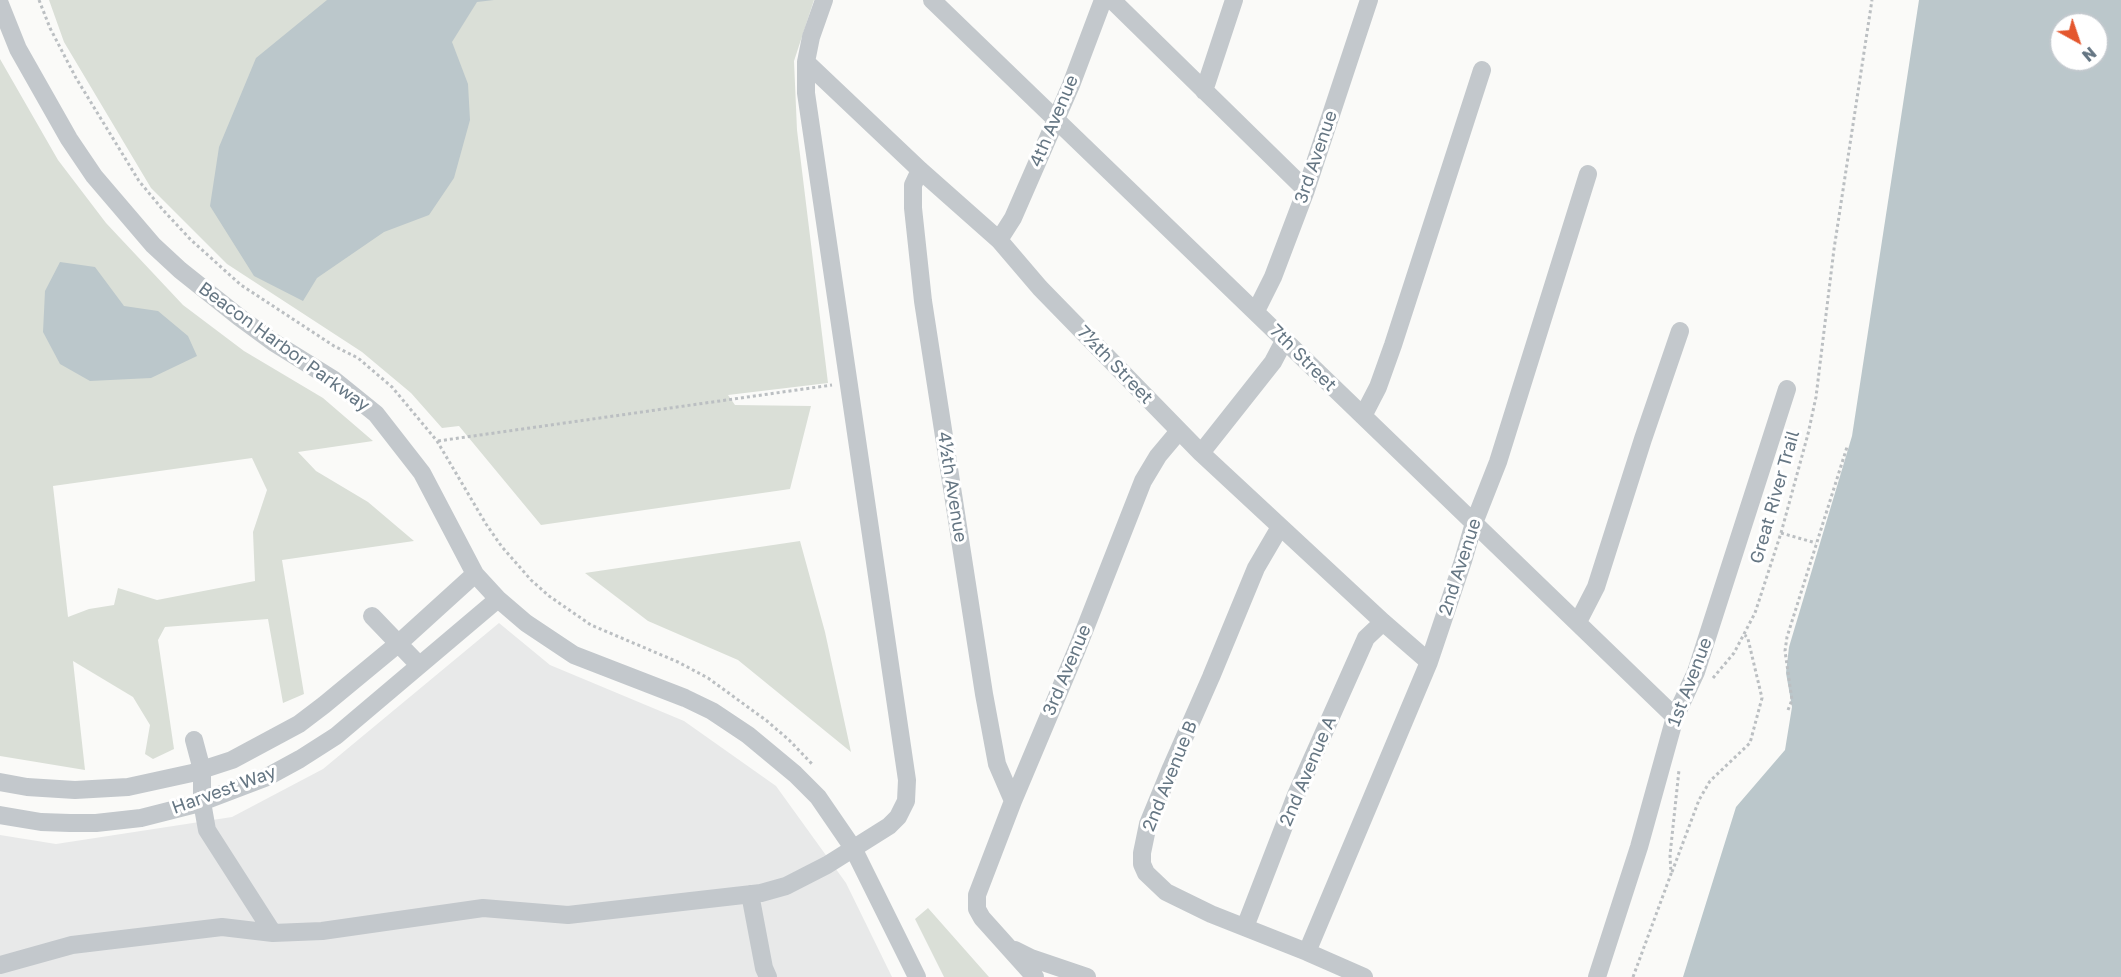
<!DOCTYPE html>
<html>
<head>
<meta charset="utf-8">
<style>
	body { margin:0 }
	#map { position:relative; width:2121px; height:977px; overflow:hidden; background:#fafaf8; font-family:"Golos Text",sans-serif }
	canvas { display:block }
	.north { position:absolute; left:2049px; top:12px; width:60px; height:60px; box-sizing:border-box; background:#fff; border:2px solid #c1c8cd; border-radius:50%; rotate:140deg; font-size:16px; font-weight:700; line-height:24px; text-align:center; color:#657683 }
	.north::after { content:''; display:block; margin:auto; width:21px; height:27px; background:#e4572e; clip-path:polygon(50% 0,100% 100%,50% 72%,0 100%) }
</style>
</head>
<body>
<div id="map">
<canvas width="2121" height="977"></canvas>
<div class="north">N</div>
</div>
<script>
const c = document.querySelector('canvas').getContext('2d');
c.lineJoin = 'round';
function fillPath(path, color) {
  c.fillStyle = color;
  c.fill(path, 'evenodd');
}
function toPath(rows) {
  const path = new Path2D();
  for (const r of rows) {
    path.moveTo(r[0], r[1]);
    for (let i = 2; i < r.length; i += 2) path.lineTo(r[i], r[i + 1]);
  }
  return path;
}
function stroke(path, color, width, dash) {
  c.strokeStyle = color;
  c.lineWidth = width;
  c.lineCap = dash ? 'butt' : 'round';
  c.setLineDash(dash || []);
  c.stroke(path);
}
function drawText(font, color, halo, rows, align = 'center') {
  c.font = font + ' "Golos Text",sans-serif';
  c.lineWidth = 6;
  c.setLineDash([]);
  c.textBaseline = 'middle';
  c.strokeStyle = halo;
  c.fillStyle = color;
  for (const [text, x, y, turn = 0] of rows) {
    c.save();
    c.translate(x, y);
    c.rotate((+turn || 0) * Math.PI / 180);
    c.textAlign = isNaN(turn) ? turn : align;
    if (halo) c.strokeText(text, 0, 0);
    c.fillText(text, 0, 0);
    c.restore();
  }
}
fillPath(toPath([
	[499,623,550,665,684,721,776,786,846,883,892,977,0,977,0,835,56,844,232,817,323,769]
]), '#e8e9e9');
fillPath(toPath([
	[49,0,814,0,794,61,797,130,828,383,728,395,735,405,811,406,790,489,541,525,459,426,442,428,411,393,362,352,227,264,151,188,64,42],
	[0,59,58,160,106,223,183,305,244,351,323,398,373,441,298,452,316,471,368,502,414,541,282,560,304,694,283,703,268,619,165,627,158,640,174,749,153,759,145,754,150,725,133,697,73,661,85,770,0,756],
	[252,458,267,490,253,532,255,581,157,600,118,588,114,605,89,609,68,617,53,486],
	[800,541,825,632,851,752,738,660,648,621,585,573],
	[928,908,989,977,944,977,915,919]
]), '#dadfd7');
fillPath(toPath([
	[327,0,494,0,477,2,452,42,468,84,470,120,454,178,429,215,384,232,317,278,303,301,254,276,210,206,219,147,256,58],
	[1919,0,2121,0,2121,977,1683,977,1736,807,1785,750,1792,707,1786,673,1789,647,1852,436],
	[2061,24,2097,24,2097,60,2061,60],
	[60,262,95,267,124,306,158,311,188,336,197,356,151,378,90,381,60,364,43,332,45,291]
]), '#bbc7cb');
stroke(toPath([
	[39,0,50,28,76,78,139,181,163,210,191,240,241,285,334,346,358,358,392,387,437,441,486,524,502,547,531,580,549,596,591,625,678,662,708,678,767,721,789,740,813,765],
	[438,441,832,385],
	[1781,533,1816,543],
	[1713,678,1734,653,1755,613,1781,533,1808,434,1816,397,1834,249,1872,0],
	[1788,710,1792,700,1785,651,1787,637,1847,447],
	[1672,872,1699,800,1710,781,1750,743,1762,698,1748,639,1745,635],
	[1633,977,1671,874,1670,855,1679,770]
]), '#bbbfc2', 3, [3, 3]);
stroke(toPath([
	[932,0,1675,717],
	[1112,0,1306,190],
	[0,4,18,49,69,139,94,176,153,245,180,270,239,317,273,342,334,380,376,414,422,473,475,574,498,599,526,623,574,655,685,698,712,711,748,735,795,774,818,797,853,848,917,977],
	[806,62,920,170,999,240,1040,288,1201,453,1383,622,1429,662],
	[1204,91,1234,0],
	[920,170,913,185,913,208,923,301,984,694,997,764,1013,801],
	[999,240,1013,218,1071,85,1103,0],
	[1256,311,1273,277,1306,190,1369,0],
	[1363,416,1378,387,1393,345,1482,70],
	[1201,453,1273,362,1284,341],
	[1280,527,1256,568,1211,677,1171,768,1148,824,1142,853,1142,864,1146,873,1166,892,1211,914,1307,952,1364,977],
	[372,616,419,665],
	[1578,622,1596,587,1643,439,1680,331],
	[194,740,202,770,202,802,207,830,273,933],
	[0,782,27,787,75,790,128,787,192,773,232,760,299,724,324,705,399,643,475,574],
	[0,815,41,822,70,823,96,823,141,818,196,804,267,777,300,759,336,736,498,599],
	[750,894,764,968,768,977],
	[1245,927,1296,795,1366,638,1383,622],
	[1015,950,1031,958,1087,977],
	[1307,952,1429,662,1463,561,1474,523,1498,462,1588,174],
	[0,965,72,945,222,927,273,933,322,931,483,908,568,915,761,893,786,886,827,865,889,826,898,817,906,801,907,780,806,93,806,62,811,37,824,0],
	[1035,977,982,918,977,909,977,895,1013,801,1077,649,1143,481,1158,456,1179,431],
	[1597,977,1639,847,1675,717,1696,672,1787,389]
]), '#c3c8cc', 18);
drawText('18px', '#657683', '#fff', [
	["4th Avenue",1054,121,-67],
	["3rd Avenue",1316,157,-71],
	["Beacon Harbor Parkway",284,347,36],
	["7th Street",1303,358,45],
	["7½th Street",1115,365,46],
	["4½th Avenue",952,487,81],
	["Great River Trail",1775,497,-74],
	["2nd Avenue",1460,567,-72],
	["3rd Avenue",1067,670,-67],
	["1st Avenue",1690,682,-69],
	["2nd Avenue A",1308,771,-67],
	["2nd Avenue B",1170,776,-68],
	["Harvest Way",224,790,-20]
]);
</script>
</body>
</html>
